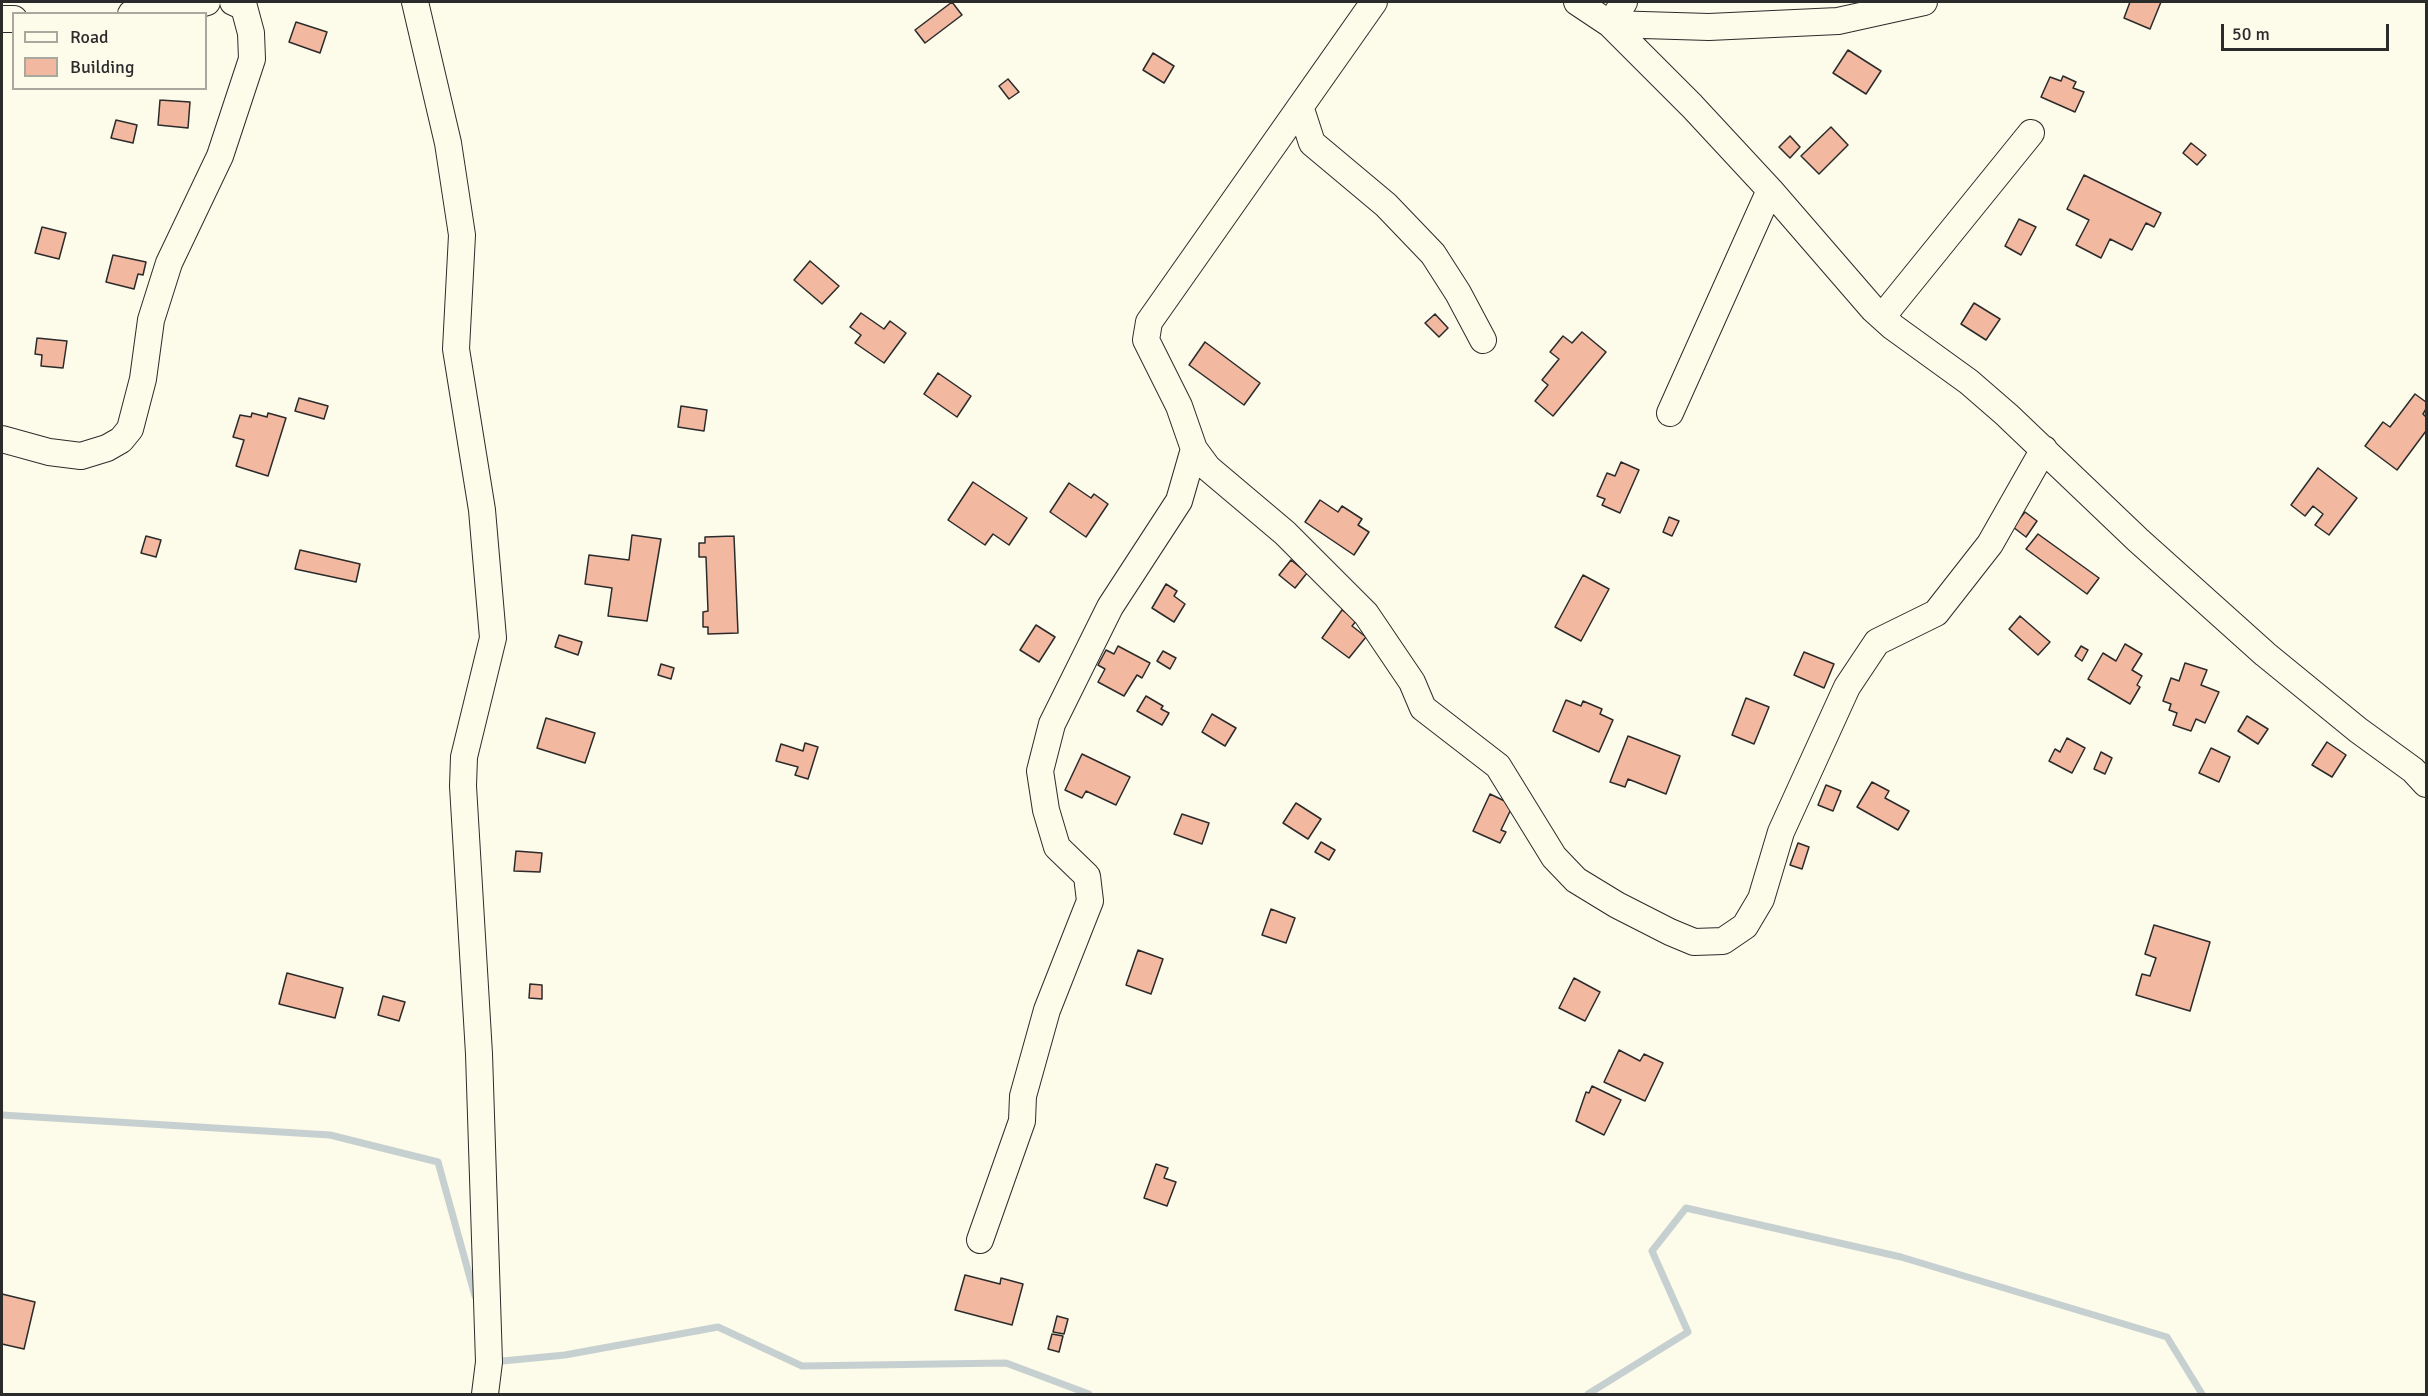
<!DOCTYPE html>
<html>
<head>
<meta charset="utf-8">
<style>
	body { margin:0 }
	#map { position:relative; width:2428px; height:1396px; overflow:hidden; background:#fdfbea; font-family:Signika,sans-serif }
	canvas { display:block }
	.frame { position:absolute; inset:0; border:3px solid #2b2b2b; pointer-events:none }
	.legend { position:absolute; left:12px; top:12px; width:195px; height:78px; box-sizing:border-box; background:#fdfbea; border:2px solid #a9a89e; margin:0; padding:8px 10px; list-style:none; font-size:18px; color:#2b2b2b }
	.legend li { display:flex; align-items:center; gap:12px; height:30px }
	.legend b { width:30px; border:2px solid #a9a89e }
	.scale { position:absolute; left:2221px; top:24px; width:168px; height:27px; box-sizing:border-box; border:3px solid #2b2b2b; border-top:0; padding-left:8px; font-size:18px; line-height:21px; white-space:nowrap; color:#2b2b2b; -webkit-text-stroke:4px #fdfbea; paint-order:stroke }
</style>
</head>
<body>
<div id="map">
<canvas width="2428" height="1396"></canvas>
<div class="frame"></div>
<ul class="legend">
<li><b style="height:8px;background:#fdfbea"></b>Road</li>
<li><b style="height:16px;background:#f2b8a0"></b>Building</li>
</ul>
<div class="scale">50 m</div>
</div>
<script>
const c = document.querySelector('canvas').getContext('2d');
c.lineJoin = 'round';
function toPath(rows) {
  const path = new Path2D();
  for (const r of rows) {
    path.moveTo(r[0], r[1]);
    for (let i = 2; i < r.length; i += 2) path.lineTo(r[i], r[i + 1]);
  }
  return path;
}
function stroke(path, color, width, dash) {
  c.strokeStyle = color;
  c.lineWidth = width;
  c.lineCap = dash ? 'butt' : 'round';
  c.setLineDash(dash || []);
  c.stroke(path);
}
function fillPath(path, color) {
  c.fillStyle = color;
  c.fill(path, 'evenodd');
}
stroke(toPath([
	[2,1115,330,1135,438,1162,475,1296],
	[492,1362,565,1355,718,1327,802,1366,1006,1363,1089,1394],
	[1588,1394,1688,1332,1652,1251,1686,1208,1901,1257,2167,1337,2202,1394]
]), '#c7d0d0', 7);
const building = toPath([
	[952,2,962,15,925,43,915,30,952,2],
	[2130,2,2161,2,2150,29,2124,18,2130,2],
	[296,22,327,32,320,53,289,42,296,22],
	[1848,50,1881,71,1866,94,1833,73,1848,50],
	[1153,53,1174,66,1164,83,1143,70,1153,53],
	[2063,76,2076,82,2073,88,2084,92,2075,112,2041,97,2050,77,2061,81,2063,76],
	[1008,79,1019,92,1009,99,999,86,1008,79],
	[160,100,190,102,188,128,158,125,160,100],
	[116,120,137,125,133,143,111,138,116,120],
	[1831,127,1848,145,1819,174,1801,156,1831,127],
	[1790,136,1800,147,1790,158,1779,147,1790,136],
	[2191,143,2206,155,2197,165,2183,153,2191,143],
	[2084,175,2161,213,2154,227,2146,223,2132,250,2110,239,2101,258,2076,245,2089,220,2067,209,2084,175],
	[2019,219,2036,227,2021,255,2005,246,2019,219],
	[42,227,66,233,59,259,35,253,42,227],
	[113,255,146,262,143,275,138,274,134,289,106,282,113,255],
	[810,261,839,286,822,304,794,280,810,261],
	[1974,303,2000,319,1986,340,1961,324,1974,303],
	[861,313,884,329,890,321,906,333,884,363,855,343,861,335,850,327,861,313],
	[1435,314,1448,328,1439,337,1425,323,1435,314],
	[1582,332,1606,352,1553,416,1535,401,1548,385,1542,380,1559,359,1550,352,1563,336,1572,343,1582,332],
	[37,338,67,341,63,368,41,366,42,355,35,354,37,338],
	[1205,342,1260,383,1244,405,1189,365,1205,342],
	[938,373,971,396,957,417,924,394,938,373],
	[2415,394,2426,402,2426,409,2423,414,2426,417,2426,431,2397,470,2365,446,2383,422,2390,427,2415,394],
	[299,398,328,406,324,419,295,411,299,398],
	[681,406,707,410,704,431,678,427,681,406],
	[252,413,267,417,268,413,286,418,268,476,236,466,244,440,233,437,240,415,251,417,252,413],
	[1621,462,1639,470,1620,513,1602,505,1605,499,1597,496,1607,473,1615,476,1621,462],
	[2318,468,2357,498,2329,535,2315,525,2323,514,2313,506,2305,516,2291,505,2318,468],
	[973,482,1027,518,1009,545,993,534,985,545,948,520,973,482],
	[1069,483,1091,498,1094,494,1108,504,1086,537,1050,512,1069,483],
	[1320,500,1338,512,1342,506,1362,519,1358,525,1369,532,1354,555,1305,522,1320,500],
	[2025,512,2037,521,2026,537,2013,527,2025,512],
	[1669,517,1679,521,1672,536,1663,532,1669,517],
	[2038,534,2099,578,2087,594,2026,549,2038,534],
	[632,535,661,539,647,621,608,616,612,588,585,584,589,555,629,560,632,535],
	[146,536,161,540,156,557,141,553,146,536],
	[734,536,738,633,708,634,708,627,703,627,703,612,708,611,706,557,699,557,699,543,705,543,705,537,734,536],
	[300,550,360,564,356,582,295,569,300,550],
	[1291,560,1307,573,1295,588,1279,575,1291,560],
	[1583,575,1609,589,1581,641,1555,627,1583,575],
	[1166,584,1177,591,1174,596,1185,604,1174,622,1152,608,1166,584],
	[1342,610,1357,620,1352,626,1366,637,1349,658,1322,638,1342,610],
	[2020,616,2050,642,2038,655,2009,629,2020,616],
	[1036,625,1055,637,1039,662,1020,650,1036,625],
	[559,635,582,642,578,655,555,647,559,635],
	[2125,644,2142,654,2132,670,2142,676,2137,685,2140,687,2130,704,2088,679,2103,653,2116,661,2125,644],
	[1118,646,1150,663,1142,678,1137,675,1124,696,1098,682,1105,669,1098,665,1106,650,1114,654,1118,646],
	[2081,646,2088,650,2082,661,2075,656,2081,646],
	[1163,651,1176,658,1170,669,1157,661,1163,651],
	[1804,652,1834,664,1824,688,1794,675,1804,652],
	[2185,663,2207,670,2201,685,2219,692,2205,723,2196,719,2191,731,2173,725,2177,713,2169,710,2171,704,2163,701,2171,678,2179,681,2185,663],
	[661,664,674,668,671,679,658,675,661,664],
	[1146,696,1163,706,1161,709,1169,713,1162,725,1137,711,1146,696],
	[1746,698,1769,707,1754,744,1732,735,1746,698],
	[1566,700,1581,706,1583,701,1602,709,1600,714,1613,720,1599,752,1553,731,1566,700],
	[1212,714,1236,728,1225,746,1202,732,1212,714],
	[2247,716,2268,729,2258,744,2238,731,2247,716],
	[546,718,595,733,585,763,537,748,546,718],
	[1628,736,1680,756,1666,794,1628,779,1625,787,1610,782,1628,736],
	[2067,738,2085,748,2072,773,2049,761,2055,749,2060,752,2067,738],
	[2327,742,2346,755,2332,777,2312,765,2327,742],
	[805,743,818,747,808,779,795,775,798,767,776,761,781,744,803,751,805,743],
	[2211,748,2230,757,2219,782,2199,773,2211,748],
	[2101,752,2112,758,2105,774,2094,769,2101,752],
	[1082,754,1130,777,1116,805,1086,791,1082,798,1065,790,1082,754],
	[1872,782,1889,791,1885,798,1909,811,1898,830,1857,807,1872,782],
	[1826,785,1841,791,1833,811,1818,805,1826,785],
	[1490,794,1513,805,1501,830,1506,832,1500,843,1473,831,1490,794],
	[1296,803,1321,819,1308,839,1283,823,1296,803],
	[1182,814,1209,823,1202,844,1174,834,1182,814],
	[1321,842,1335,850,1329,860,1315,852,1321,842],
	[1798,843,1809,847,1802,869,1790,865,1798,843],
	[516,851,542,853,540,872,514,871,516,851],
	[1271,909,1295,918,1286,943,1262,935,1271,909],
	[2154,925,2210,942,2190,1011,2136,995,2142,974,2150,976,2156,958,2145,954,2154,925],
	[1138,950,1163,959,1151,994,1126,985,1138,950],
	[287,973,343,988,335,1018,279,1004,287,973],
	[1574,978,1600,992,1585,1021,1559,1008,1574,978],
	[530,984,542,985,542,999,529,998,530,984],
	[383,996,405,1002,399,1021,378,1015,383,996],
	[1619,1050,1640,1061,1644,1054,1663,1063,1645,1101,1604,1082,1619,1050],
	[1592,1086,1621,1100,1604,1135,1576,1121,1586,1092,1589,1093,1592,1086],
	[1156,1164,1168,1168,1164,1178,1176,1182,1167,1206,1144,1198,1156,1164],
	[965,1275,1000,1284,1001,1278,1023,1284,1012,1325,955,1310,965,1275],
	[2,1294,35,1302,24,1349,2,1344,2,1294],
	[1057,1316,1068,1319,1064,1334,1053,1332,1057,1316],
	[1052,1334,1063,1336,1059,1352,1048,1349,1052,1334]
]);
fillPath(building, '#f2b8a0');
stroke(building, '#2b2b2b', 1.5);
const minor = toPath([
	[415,2,448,143,462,235,456,349,482,510,493,638,464,757,463,786,479,1054,489,1362,485,1394],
	[1374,2,1149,322,1146,340,1179,406,1194,449,1208,468,1285,533,1366,614,1412,682,1423,708,1498,766,1554,857,1576,880,1617,905,1670,932,1694,942,1723,941,1745,926,1761,899,1781,832,1847,687,1877,642,1936,613,1990,544,2044,449],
	[1577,2,1610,24,1692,106,1770,190,1873,309,1893,327,1969,382,2007,415,2138,540,2265,654,2358,730,2413,770,2426,784],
	[131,14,183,9,207,2],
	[2,19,14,19],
	[1610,24,1709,27,1838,21,1924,2],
	[1610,24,1624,2],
	[1301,109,1312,143,1386,205,1433,254,1458,293,1483,340],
	[1882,317,2031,133],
	[1670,413,1770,190],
	[2,439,49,452,81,456,107,448,121,440,130,429,143,379,151,320,169,263,220,156,252,59,251,33,244,7,233,2],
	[980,1240,1022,1121,1023,1096,1047,1010,1090,901,1087,876,1057,847,1046,810,1040,771,1052,724,1110,607,1179,501,1194,449]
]);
stroke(minor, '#2b2b2b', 28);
stroke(minor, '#fdfbea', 26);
</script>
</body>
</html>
